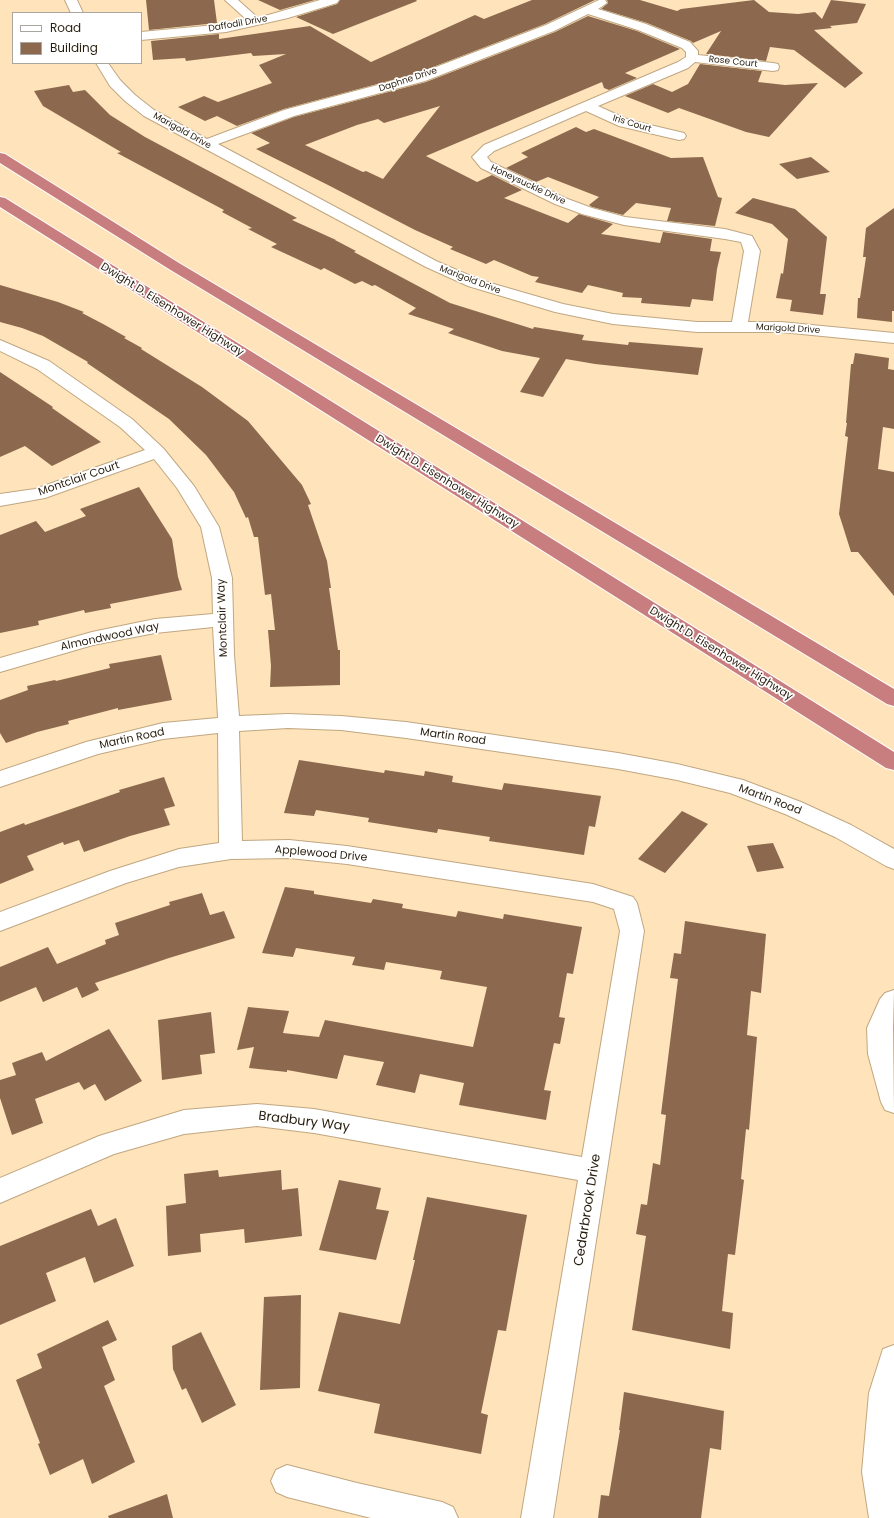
<!DOCTYPE html>
<html>
<head>
<meta charset="utf-8">
<style>
	body { margin:0 }
	#map { position:relative; width:894px; height:1518px; overflow:hidden; background:#fee3bb; font-family:Poppins,sans-serif }
	canvas { display:block }
	.legend { position:absolute; left:12px; top:12px; width:130px; height:52px; box-sizing:border-box; background:#fff; border:1px solid #a9a59f; margin:0; padding:5px 7px; list-style:none; font-size:12px; color:#271d0e }
	.legend li { display:flex; align-items:center; gap:8px; height:20px }
	.legend b { width:20px; border:1px solid #a9a59f }
</style>
</head>
<body>
<div id="map">
<canvas width="894" height="1518"></canvas>
<ul class="legend">
<li><b style="height:5px;background:#fff"></b>Road</li>
<li><b style="height:11px;background:#8c694e"></b>Building</li>
</ul>
</div>
<script>
const c = document.querySelector('canvas').getContext('2d');
c.lineJoin = 'round';
function fillPath(path, color) {
  c.fillStyle = color;
  c.fill(path, 'evenodd');
}
function toPath(rows) {
  const path = new Path2D();
  for (const r of rows) {
    path.moveTo(r[0], r[1]);
    for (let i = 2; i < r.length; i += 2) path.lineTo(r[i], r[i + 1]);
  }
  return path;
}
function stroke(path, color, width, dash) {
  c.strokeStyle = color;
  c.lineWidth = width;
  c.lineCap = dash ? 'butt' : 'round';
  c.setLineDash(dash || []);
  c.stroke(path);
}
function drawText(font, color, halo, rows, align = 'center') {
  c.font = font + ' Poppins,sans-serif';
  c.lineWidth = 3.5;
  c.setLineDash([]);
  c.textBaseline = 'middle';
  c.strokeStyle = halo;
  c.fillStyle = color;
  for (const [text, x, y, turn = 0] of rows) {
    c.save();
    c.translate(x, y);
    c.rotate((+turn || 0) * Math.PI / 180);
    c.textAlign = isNaN(turn) ? turn : align;
    if (halo) c.strokeText(text, 0, 0);
    c.fillText(text, 0, 0);
    c.restore();
  }
}
fillPath(toPath([
	[146,0,214,0,217,23,149,30],
	[258,0,315,0,280,10],
	[340,0,416,0,417,1,333,34,296,17,337,4],
	[532,0,595,0,545,24,415,74,284,109,237,126,217,116,205,121,178,107,204,96,218,102,272,83,259,65,286,54,253,56,251,53,186,61,185,58,153,60,151,41,219,34,219,39,310,26,371,62,475,15,484,19],
	[607,0,640,0,677,11,681,9,754,0,769,12,798,14,815,12,822,19,831,0,866,4,857,23,830,26,832,28,814,30,863,73,845,88,794,50,770,47,766,61,706,54,721,31,693,43,691,41,647,23,601,9,608,3],
	[588,16,637,31,680,49,625,73,637,78,609,90,604,88,602,82,426,156,477,182,492,175,522,190,504,198,568,223,579,214,613,224,601,234,660,243,663,232,712,239,710,251,721,252,717,269,713,301,692,299,690,307,641,303,642,298,622,297,623,293,588,285,582,293,535,282,539,277,532,276,494,260,486,264,450,249,453,247,415,230,328,185,256,149,270,143,251,133,294,117,426,82,555,32],
	[440,106,383,179,366,171,363,172,305,145,357,125,378,119,384,123],
	[700,64,762,71,758,82,785,85,818,83,769,137,746,132,679,108,668,113,625,96,653,84,672,92,688,84],
	[69,85,73,92,85,90,110,115,145,137,297,218,292,220,336,240,335,240,356,251,354,252,450,303,533,329,534,327,584,335,582,340,628,345,629,342,703,348,698,375,595,364,566,359,543,397,520,392,540,358,502,351,448,333,454,329,408,314,416,308,375,285,372,286,362,281,355,284,324,268,321,270,271,247,277,244,248,229,252,228,222,212,224,210,117,153,121,152,43,106,34,91],
	[576,127,586,132,594,129,671,158,703,157,718,197,722,198,715,226,667,221,671,208,636,203,623,215,592,207,589,205,599,197,548,177,536,182,506,168,528,157,521,153],
	[811,157,830,172,797,179,779,164],
	[753,198,795,209,827,237,820,294,826,294,823,315,790,311,792,300,776,298,781,273,783,274,788,239,772,224,735,213],
	[894,208,894,311,892,311,892,322,857,318,858,298,860,298,866,257,863,257,866,228],
	[0,285,58,302,84,312,82,313,105,325,126,337,124,338,142,348,141,349,202,387,248,421,302,485,311,504,308,505,327,561,331,588,329,588,338,650,340,650,340,685,270,687,271,666,268,630,275,630,271,594,265,595,258,537,254,537,248,517,246,518,234,492,206,455,169,419,87,363,88,362,43,336,22,328,0,322],
	[855,353,889,358,888,369,894,370,894,429,883,427,878,469,894,472,894,596,858,552,851,552,839,514,848,437,845,436,847,423,846,423,851,364,853,364],
	[0,372,53,407,52,408,101,442,52,466,25,446,0,457],
	[139,487,172,539,178,577,182,590,110,604,111,608,85,613,84,610,38,621,39,625,0,633,0,535,36,521,45,532,86,516,80,509],
	[161,655,172,700,118,710,118,708,68,721,69,724,37,732,6,743,0,733,0,700,28,690,27,686,55,680,56,681,110,668,109,664],
	[299,760,384,773,385,770,424,776,425,771,453,776,452,782,502,790,504,783,601,796,595,827,589,826,584,855,489,841,490,837,438,829,437,833,368,822,369,818,316,810,314,816,284,813],
	[164,777,175,806,164,809,170,825,130,836,84,852,79,840,64,845,63,842,27,856,34,870,0,884,0,832,24,823,25,825,120,792,119,790],
	[682,811,708,824,665,873,638,859],
	[773,843,784,868,757,872,747,846],
	[285,887,314,891,314,894,371,903,373,899,403,904,402,908,456,917,458,911,503,919,504,914,582,927,573,974,567,973,559,1017,565,1018,560,1044,554,1043,544,1090,551,1091,546,1120,459,1105,464,1083,420,1074,415,1093,376,1085,384,1062,344,1055,337,1079,287,1070,287,1072,249,1068,254,1047,237,1050,248,1007,289,1011,283,1033,319,1037,325,1020,473,1047,487,987,440,979,442,971,386,962,384,970,352,965,355,957,296,948,293,957,262,953],
	[202,893,210,915,224,911,235,938,169,958,95,983,99,990,82,998,77,987,43,1002,36,987,0,1002,0,967,48,947,57,964,106,944,105,940,119,935,115,923,170,905,169,902],
	[685,921,766,934,761,993,751,991,747,1035,757,1037,749,1130,746,1129,741,1179,744,1180,735,1255,728,1254,722,1311,733,1313,730,1349,632,1330,646,1236,636,1234,641,1204,647,1205,653,1163,660,1165,666,1115,661,1114,678,979,670,978,674,953,681,954],
	[211,1012,215,1053,200,1055,202,1074,162,1080,158,1020],
	[109,1029,142,1081,105,1101,95,1084,84,1090,79,1082,35,1099,43,1123,12,1135,0,1098,0,1080,16,1075,12,1063,42,1052,46,1061],
	[218,1170,219,1177,281,1170,282,1190,298,1188,302,1236,245,1243,244,1229,200,1234,201,1252,168,1256,166,1206,186,1203,184,1174],
	[339,1180,381,1188,376,1209,389,1211,376,1260,319,1250],
	[427,1197,527,1215,506,1331,498,1330,481,1413,488,1415,481,1454,374,1433,380,1404,318,1391,339,1312,400,1324,415,1260,413,1260],
	[91,1209,98,1226,116,1218,134,1266,94,1283,85,1257,46,1273,56,1301,0,1325,0,1246],
	[301,1295,300,1388,260,1390,264,1297],
	[108,1320,117,1340,102,1347,115,1380,104,1386,135,1462,92,1484,83,1459,50,1475,38,1444,40,1443,16,1380,42,1368,37,1354],
	[201,1332,236,1405,202,1423,186,1388,182,1390,173,1369,172,1346],
	[624,1392,724,1411,721,1450,710,1448,701,1518,598,1518,601,1495,609,1496,620,1430,619,1430],
	[167,1494,173,1518,109,1518,108,1516]
]), '#8c694e');
const minor = toPath([
	[65,0,77,0,83,13,71,13,65,0],
	[225,0,238,0,258,18,320,0,339,0,337,3,288,18,226,32,141,40,141,32,226,24,247,20,225,0],
	[599,0,605,0,607,3,598,9,646,24,690,42,698,51,698,55,773,63,778,64,779,67,778,70,773,71,695,62,688,68,598,106,629,120,684,133,686,136,684,139,679,140,619,126,586,111,494,151,487,157,491,162,565,198,592,208,625,217,725,229,752,236,760,251,748,322,781,322,894,333,894,343,781,332,697,332,613,324,555,312,468,286,426,267,144,116,125,101,110,86,96,63,108,63,120,80,135,95,154,110,207,139,284,110,415,75,546,25,599,0],
	[588,14,638,30,682,48,686,52,686,57,678,62,484,145,472,157,481,168,555,204,582,214,624,225,725,239,741,242,744,251,732,322,697,322,613,314,563,304,480,280,436,261,218,144,294,116,425,81,554,31,588,14],
	[0,340,49,361,132,419,163,448,194,486,219,527,232,578,234,655,239,716,288,714,341,716,406,722,618,753,677,764,743,780,801,802,851,825,894,849,894,869,886,866,835,837,785,814,730,793,677,780,618,769,406,738,341,730,288,728,239,731,242,841,289,840,347,846,593,884,633,897,637,903,644,931,553,1518,521,1518,578,1180,314,1133,257,1126,184,1134,114,1154,0,1203,0,1178,99,1136,184,1110,257,1104,314,1109,582,1157,620,931,614,909,593,902,347,864,289,858,231,859,179,867,126,883,0,931,0,912,110,871,179,849,219,843,218,733,163,739,98,754,0,787,0,771,86,742,163,723,218,718,213,627,155,633,93,645,0,672,0,658,92,632,155,619,213,614,212,578,201,527,177,488,154,459,45,498,0,506,0,494,35,489,145,450,120,427,37,369,0,351,0,340],
	[894,990,893,1028,894,1113,885,1110,881,1102,868,1054,867,1028,880,999,885,993,894,990],
	[894,1345,894,1518,869,1518,862,1472,869,1393,883,1349,894,1345],
	[287,1465,357,1483,442,1502,453,1507,458,1518,371,1518,287,1497,276,1492,271,1481,276,1470,287,1465]
]);
const highway = toPath([
	[0,153,5,154,179,263,894,689,894,706,887,704,169,269,0,163,0,153],
	[0,197,5,198,894,752,894,770,886,768,0,207,0,197]
]);
stroke(minor, '#c0a781', 2);
stroke(highway, '#fff', 2);
fillPath(minor, '#fff');
fillPath(highway, '#c87d7f');
drawText('9px', '#271d0e', '#fff', [
	["Daffodil Drive",238,24,-10],
	["Rose Court",733,62,6],
	["Daphne Drive",408,80,-18],
	["Iris Court",632,124,17],
	["Marigold Drive",182,131,29],
	["Honeysuckle Drive",528,185,25],
	["Marigold Drive",470,280,21],
	["Marigold Drive",788,329,3]
]);
drawText('11px', '#271d0e', '#fff', [
	["Dwight D. Eisenhower Highway",172,310,32],
	["Montclair Court",79,479,-19],
	["Dwight D. Eisenhower Highway",447,482,32],
	["Montclair Way",223,618,-92],
	["Almondwood Way",110,637,-12],
	["Dwight D. Eisenhower Highway",721,654,32],
	["Martin Road",453,737,8],
	["Martin Road",132,739,-12],
	["Martin Road",770,800,21],
	["Applewood Drive",321,854,5]
]);
drawText('13px', '#271d0e', '#fff', [
	["Bradbury Way",304,1122,7],
	["Cedarbrook Drive",588,1210,-81]
]);
</script>
</body>
</html>
